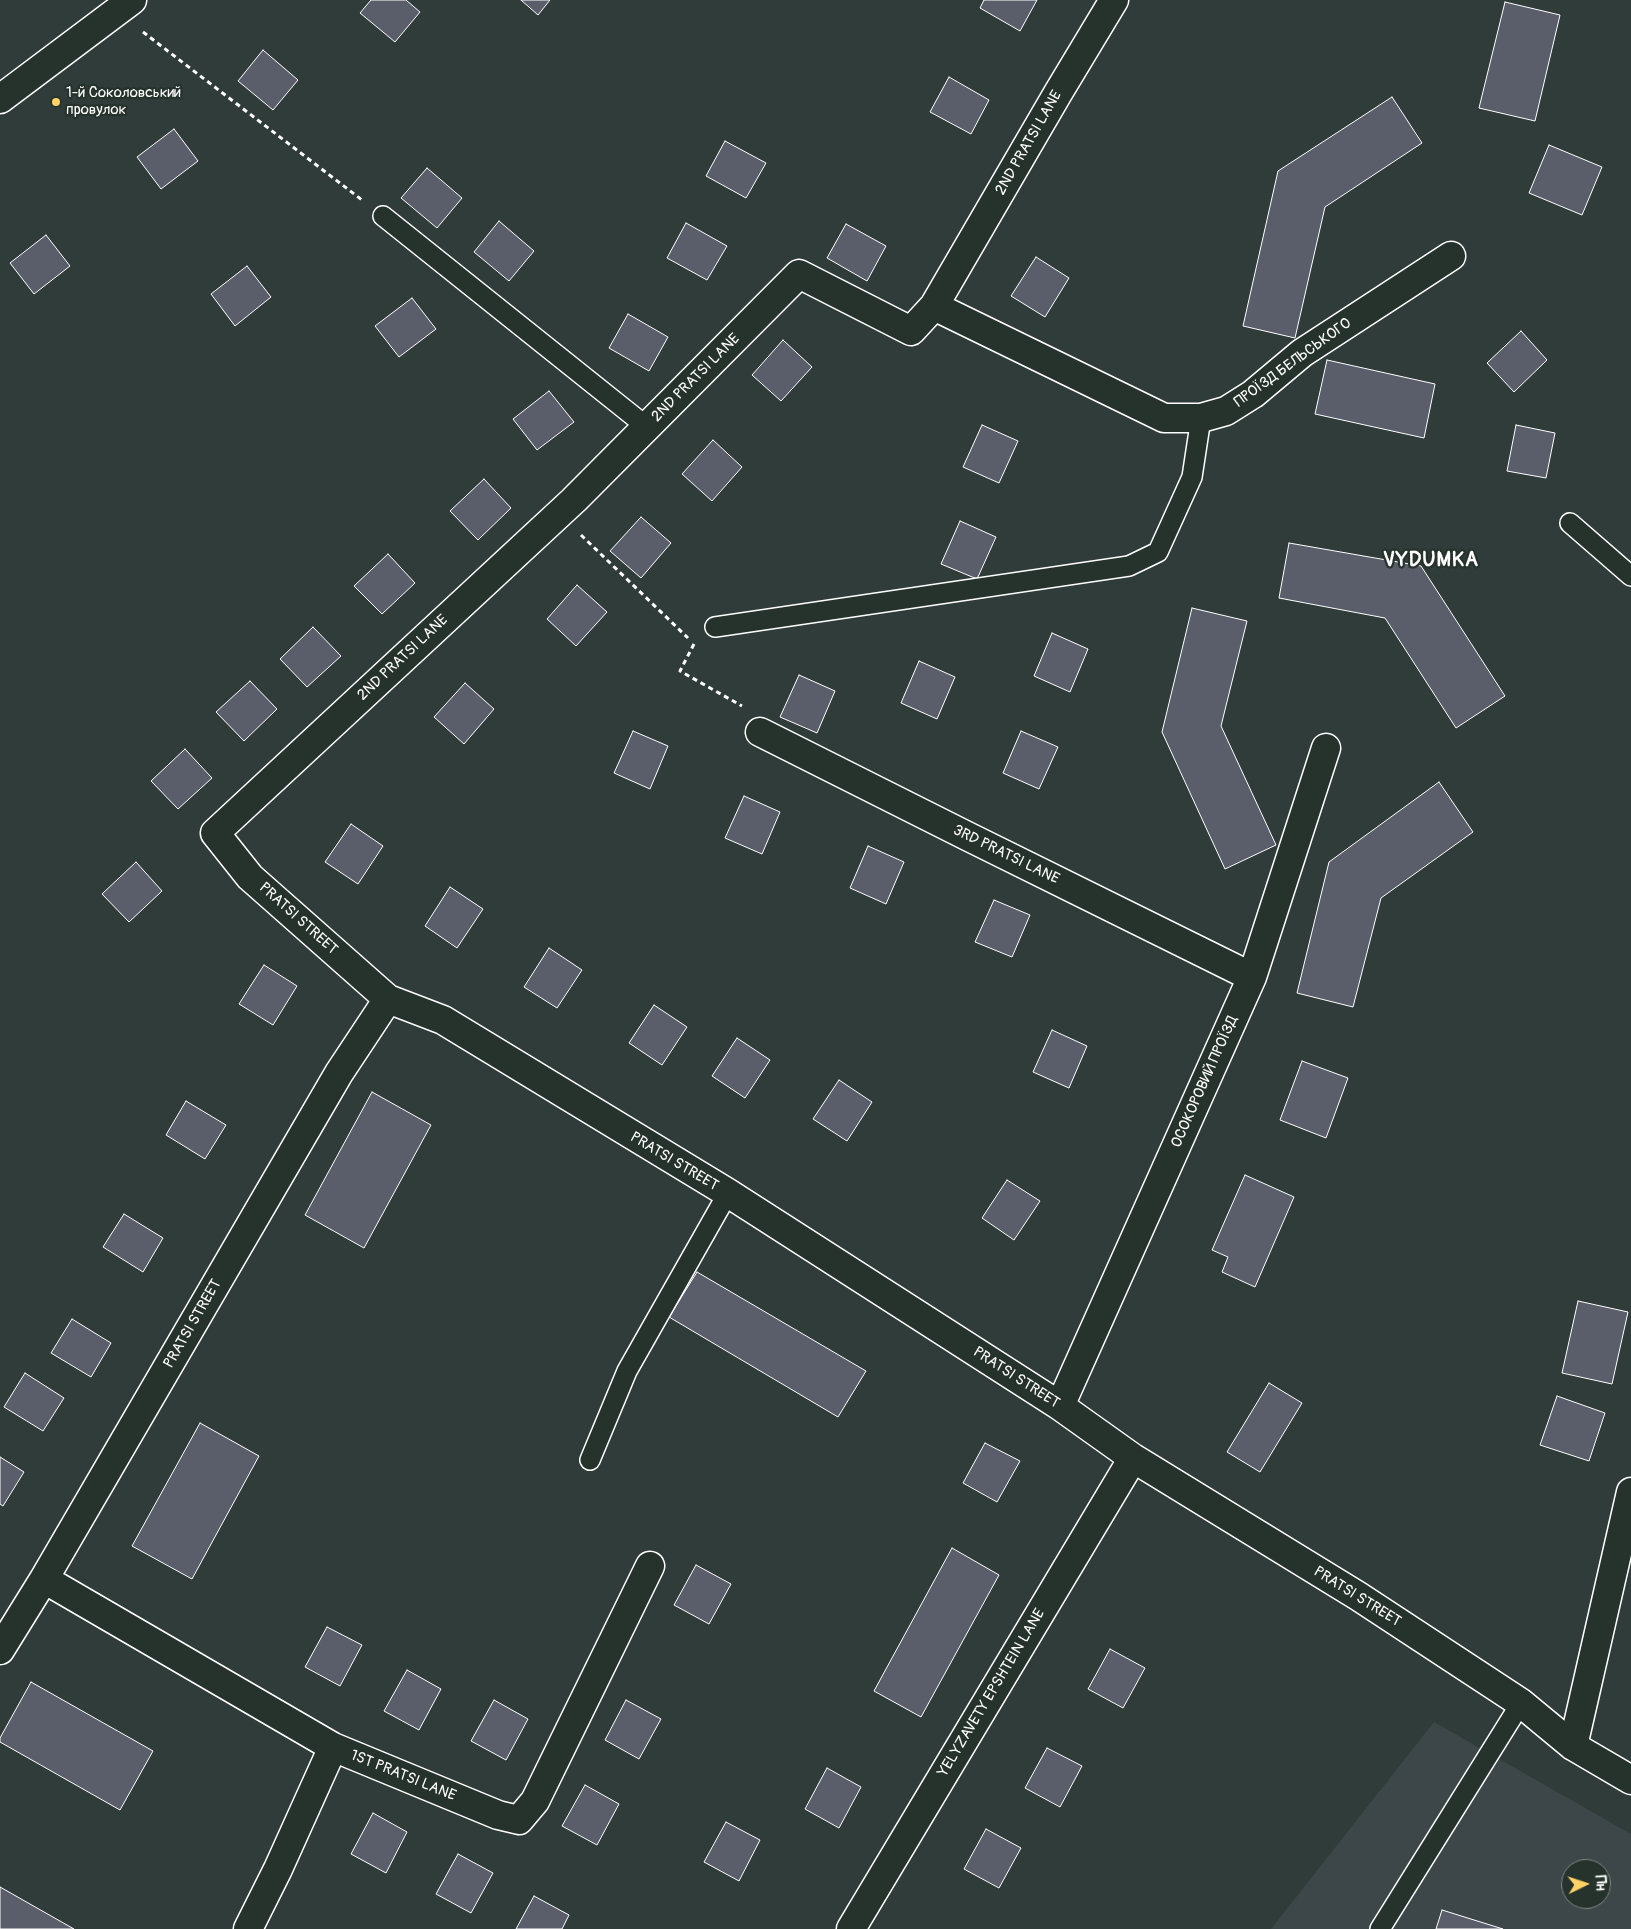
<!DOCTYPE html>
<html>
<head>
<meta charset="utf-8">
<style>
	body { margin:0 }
	#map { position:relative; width:1631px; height:1929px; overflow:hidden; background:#303c39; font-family:Pangolin,sans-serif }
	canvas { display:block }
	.north { position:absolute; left:1561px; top:1859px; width:50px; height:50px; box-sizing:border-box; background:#26332d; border:1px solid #7d8581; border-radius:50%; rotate:86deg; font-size:14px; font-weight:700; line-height:20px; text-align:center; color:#fff }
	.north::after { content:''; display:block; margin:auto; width:18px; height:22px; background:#ffd166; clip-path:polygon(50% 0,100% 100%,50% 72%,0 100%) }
</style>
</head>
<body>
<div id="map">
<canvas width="1631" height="1929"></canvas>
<div class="north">Пн</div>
</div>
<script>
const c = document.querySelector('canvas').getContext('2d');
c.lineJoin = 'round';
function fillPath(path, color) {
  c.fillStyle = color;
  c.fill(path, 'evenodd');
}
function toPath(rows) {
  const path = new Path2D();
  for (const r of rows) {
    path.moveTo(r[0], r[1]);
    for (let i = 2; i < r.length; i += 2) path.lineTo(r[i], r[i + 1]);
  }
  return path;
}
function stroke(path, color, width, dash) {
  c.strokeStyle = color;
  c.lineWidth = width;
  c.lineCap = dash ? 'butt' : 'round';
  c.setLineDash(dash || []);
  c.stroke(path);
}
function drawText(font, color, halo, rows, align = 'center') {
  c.font = font + ' Pangolin,sans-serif';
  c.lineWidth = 4.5;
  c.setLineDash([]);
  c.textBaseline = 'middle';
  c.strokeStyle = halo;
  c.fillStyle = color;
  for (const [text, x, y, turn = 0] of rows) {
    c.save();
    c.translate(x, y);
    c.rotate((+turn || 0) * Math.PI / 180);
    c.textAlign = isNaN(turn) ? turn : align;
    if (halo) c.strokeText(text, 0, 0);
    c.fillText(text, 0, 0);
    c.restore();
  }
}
fillPath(toPath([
	[1434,1722,1631,1834,1631,1929,1271,1929],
	[1571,1869,1601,1869,1601,1899,1571,1899]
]), '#3d4648');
const building = toPath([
	[371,0,406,0,420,12,395,42,360,13,371,0],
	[521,0,550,0,538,15,521,0],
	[984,0,1037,0,1020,31,980,8,984,0],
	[1505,2,1560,15,1535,121,1479,108,1505,2],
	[263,50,298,80,273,110,238,81,263,50],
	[949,77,989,100,971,134,930,112,949,77],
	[1392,97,1422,143,1325,207,1295,338,1243,326,1278,171,1392,97],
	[174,129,198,161,161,189,137,157,174,129],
	[725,141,766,163,746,198,706,176,725,141],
	[1549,145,1602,167,1582,215,1529,193,1549,145],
	[427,168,462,198,437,228,401,198,427,168],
	[499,221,534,251,509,281,474,252,499,221],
	[686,223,727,246,707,280,667,258,686,223],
	[846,224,886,246,867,281,827,258,846,224],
	[46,235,70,266,34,294,10,263,46,235],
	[1036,257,1069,278,1045,317,1011,296,1036,257],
	[247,266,271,297,235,326,211,294,247,266],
	[412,298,436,329,399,357,375,326,412,298],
	[628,314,668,337,649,371,609,348,628,314],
	[1521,331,1547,360,1514,392,1487,363,1521,331],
	[783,340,812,367,781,401,752,375,783,340],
	[1327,360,1435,384,1424,438,1315,414,1327,360],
	[549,391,574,422,537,450,513,419,549,391],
	[982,425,1018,441,999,483,963,467,982,425],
	[1516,425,1555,433,1546,478,1507,471,1516,425],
	[713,440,742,467,712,501,682,474,713,440],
	[484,479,511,508,478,540,450,511,484,479],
	[641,517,671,543,641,578,610,551,641,517],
	[960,521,996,537,977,579,941,564,960,521],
	[1289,543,1421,566,1505,696,1456,728,1385,618,1279,598,1289,543],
	[388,554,415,583,382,614,354,586,388,554],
	[577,585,607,612,576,646,547,619,577,585],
	[1192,608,1247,621,1221,726,1276,845,1225,869,1162,732,1192,608],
	[313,627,341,656,307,687,280,659,313,627],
	[1052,633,1088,649,1070,692,1034,676,1052,633],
	[919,661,955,677,937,719,901,703,919,661],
	[799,675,835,691,817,733,780,717,799,675],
	[250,681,277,709,244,741,216,712,250,681],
	[465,683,494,709,464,744,434,717,465,683],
	[633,731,668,746,650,789,614,773,633,731],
	[1021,731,1058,747,1039,789,1003,773,1021,731],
	[185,749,212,778,178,809,151,781,185,749],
	[1439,782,1473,832,1381,898,1353,1007,1297,993,1329,862,1439,782],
	[744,796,780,812,762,854,725,838,744,796],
	[351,824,383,846,358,884,325,862,351,824],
	[868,846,904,862,886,904,850,888,868,846],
	[136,862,162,891,129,922,102,894,136,862],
	[450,887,483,909,457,948,425,926,450,887],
	[994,900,1030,915,1012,957,975,942,994,900],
	[549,948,582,970,557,1008,524,987,549,948],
	[264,965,297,986,273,1025,239,1004,264,965],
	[654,1005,687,1027,662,1065,629,1043,654,1005],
	[1052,1030,1087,1046,1069,1088,1033,1072,1052,1030],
	[737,1038,770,1060,745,1098,712,1076,737,1038],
	[1302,1061,1348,1078,1326,1138,1280,1120,1302,1061],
	[839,1080,872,1102,847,1141,813,1119,839,1080],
	[372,1092,431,1125,364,1248,305,1215,372,1092],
	[186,1101,226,1125,205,1159,166,1135,186,1101],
	[1245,1175,1294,1197,1255,1287,1222,1272,1228,1257,1212,1250,1245,1175],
	[1007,1180,1040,1201,1014,1240,982,1218,1007,1180],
	[124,1214,163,1238,143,1272,103,1247,124,1214],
	[697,1272,866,1371,838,1417,669,1317,697,1272],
	[1578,1301,1628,1312,1612,1384,1562,1373,1578,1301],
	[72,1319,111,1343,91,1377,51,1353,72,1319],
	[25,1373,64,1398,43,1431,4,1407,25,1373],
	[1269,1383,1302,1403,1260,1472,1227,1452,1269,1383],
	[1557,1396,1605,1413,1589,1461,1540,1445,1557,1396],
	[200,1423,259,1456,192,1579,132,1546,200,1423],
	[985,1443,1020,1461,997,1502,963,1483,985,1443],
	[0,1457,24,1472,3,1506,0,1504,0,1457],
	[952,1548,999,1575,921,1717,874,1691,952,1548],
	[696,1565,731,1584,709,1624,674,1605,696,1565],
	[327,1627,362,1645,340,1686,305,1667,327,1627],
	[1110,1649,1145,1668,1123,1708,1088,1689,1110,1649],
	[407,1670,441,1689,419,1730,384,1711,407,1670],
	[31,1682,153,1751,120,1810,0,1742,0,1738,31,1682],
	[494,1700,528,1719,506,1760,471,1741,494,1700],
	[626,1700,661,1719,639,1759,605,1740,626,1700],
	[1047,1748,1082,1766,1060,1807,1025,1788,1047,1748],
	[827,1768,861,1787,839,1828,805,1809,827,1768],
	[585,1785,619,1804,597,1845,562,1826,585,1785],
	[373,1813,407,1832,386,1873,351,1854,373,1813],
	[726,1822,760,1840,739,1881,704,1862,726,1822],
	[986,1829,1021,1848,999,1888,964,1869,986,1829],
	[458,1854,493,1873,471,1913,436,1894,458,1854],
	[0,1887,74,1929,0,1929,0,1887],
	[534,1896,569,1915,562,1929,516,1929,534,1896],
	[1442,1910,1503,1929,1436,1929,1442,1910]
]);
fillPath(building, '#5a5e6b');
stroke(building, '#fff', 1);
const lane = toPath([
	[383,216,647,427],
	[1570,523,1631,576],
	[715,627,1129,566,1158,552,1192,477,1201,418],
	[590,1460,627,1371,728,1193],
	[1380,1929,1521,1703]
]);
const street = toPath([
	[934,306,1164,418,1201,418,1226,411,1253,394,1302,353,1451,256],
	[760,732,967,836,1252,977],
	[388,999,250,877,215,833,574,500,799,274,911,331,934,306,1058,93,1114,0],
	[1060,1406,1252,977,1326,748],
	[44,1579,333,1747,498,1815,519,1820,535,1801,650,1566],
	[0,1650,44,1579,339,1073,388,999,443,1020,728,1193,1060,1406,1133,1458,1358,1596,1521,1703,1573,1746,1631,1780],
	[1573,1746,1631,1492],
	[248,1929,278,1869,333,1747],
	[851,1929,1133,1458]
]);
const secondary = toPath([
	[0,99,132,0]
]);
stroke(lane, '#fff', 22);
stroke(street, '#fff', 31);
stroke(secondary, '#fff', 31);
stroke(toPath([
	[143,32,362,200],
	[581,535,688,638],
	[694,644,680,671,742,706]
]), '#fff', 3, [5, 4]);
stroke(lane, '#26332d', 19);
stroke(street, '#26332d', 28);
stroke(secondary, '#26332d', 28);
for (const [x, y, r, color] of [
	[56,102,5,"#ffd166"]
]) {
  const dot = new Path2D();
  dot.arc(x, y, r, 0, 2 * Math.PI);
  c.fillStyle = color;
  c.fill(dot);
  stroke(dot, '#26332d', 2);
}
drawText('15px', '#fff', '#26332d', [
	["1-й Соколовський",66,93],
	["провулок",66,110]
], 'left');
drawText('15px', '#fff', '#26332d', [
	["2ND PRATSI LANE",1029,143,-60],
	["ПРОЇЗД БЕЛЬСЬКОГО",1293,363,-36],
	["2ND PRATSI LANE",696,378,-45],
	["2ND PRATSI LANE",403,658,-43],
	["3RD PRATSI LANE",1006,855,26],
	["PRATSI STREET",298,919,42],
	["ОСОКОРОВИЙ ПРОЇЗД",1205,1082,-66],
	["PRATSI STREET",674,1162,31],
	["PRATSI STREET",193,1324,-60],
	["PRATSI STREET",1016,1378,33],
	["PRATSI STREET",1357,1597,32],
	["YELYZAVETY EPSHTEIN LANE",992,1693,-59],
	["1ST PRATSI LANE",403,1776,22]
]);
c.letterSpacing = '1px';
drawText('bold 20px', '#fff', '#26332d', [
	["VYDUMKA",1431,561]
]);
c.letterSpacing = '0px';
</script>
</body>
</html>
